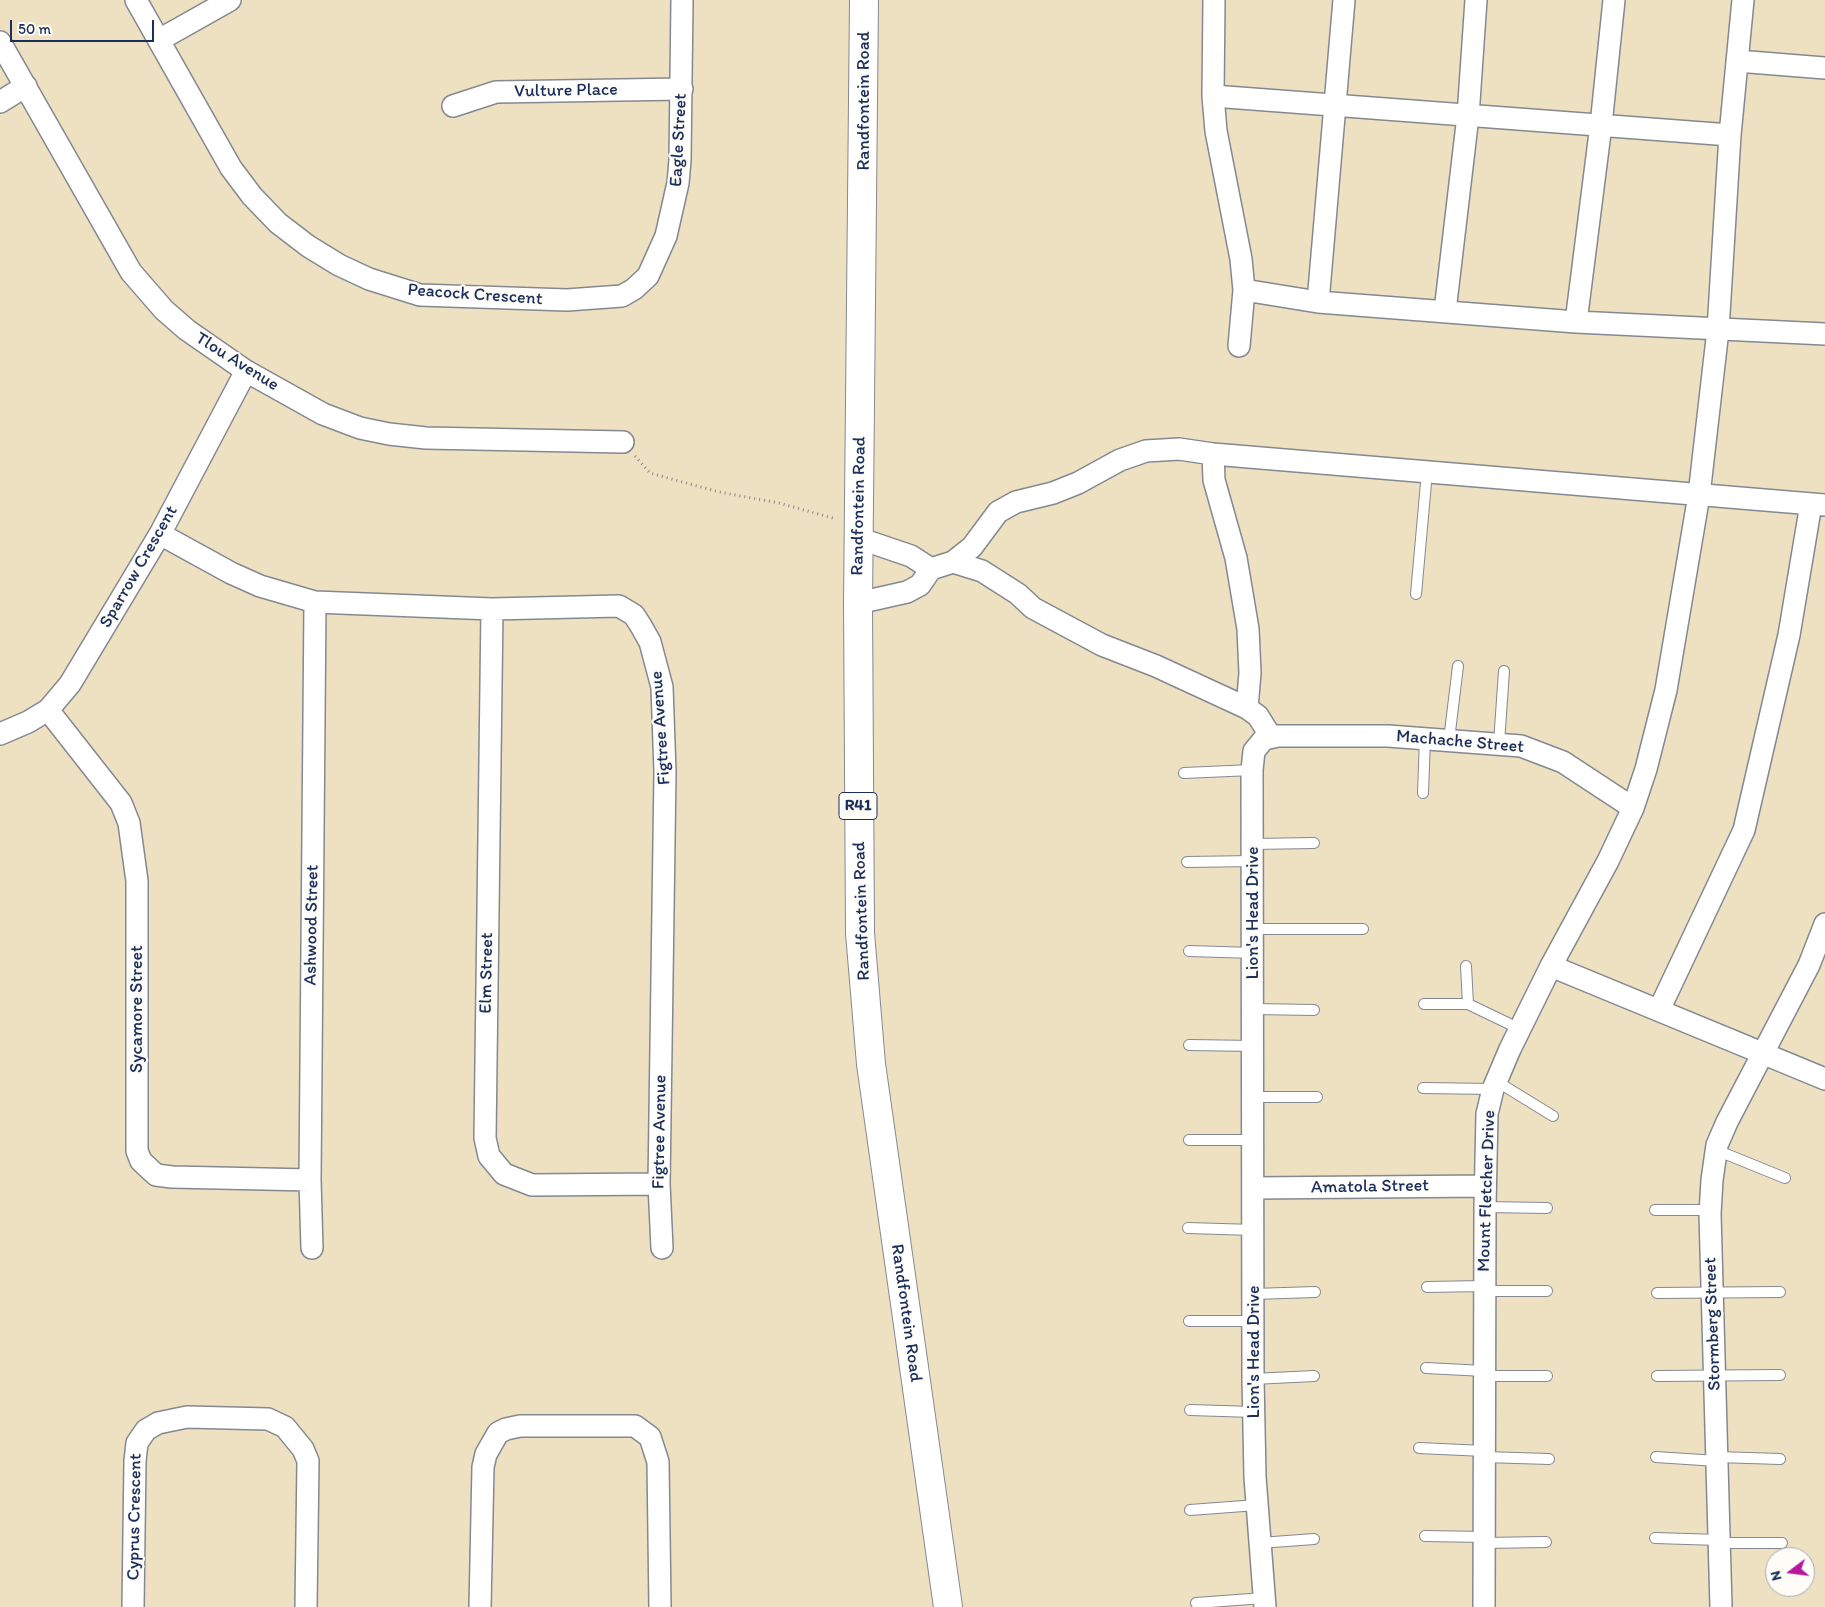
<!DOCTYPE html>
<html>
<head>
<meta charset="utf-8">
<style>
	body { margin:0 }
	#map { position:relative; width:1825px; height:1607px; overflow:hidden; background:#ede1c2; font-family:Itim,sans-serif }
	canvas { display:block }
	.north { position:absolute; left:1765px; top:1547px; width:50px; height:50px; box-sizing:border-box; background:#fdfcf7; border:1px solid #a3aaba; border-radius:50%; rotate:255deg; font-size:14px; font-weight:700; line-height:20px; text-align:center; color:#1b2f5e }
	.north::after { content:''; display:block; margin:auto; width:18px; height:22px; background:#b5179e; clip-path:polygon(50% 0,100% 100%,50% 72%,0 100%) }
	.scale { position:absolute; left:10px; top:20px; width:144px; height:22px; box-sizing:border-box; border:2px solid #1b2f5e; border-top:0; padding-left:6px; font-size:15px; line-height:18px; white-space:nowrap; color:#1b2f5e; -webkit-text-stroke:4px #fdfcf7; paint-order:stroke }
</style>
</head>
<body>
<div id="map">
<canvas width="1825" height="1607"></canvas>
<div class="north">N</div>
<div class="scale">50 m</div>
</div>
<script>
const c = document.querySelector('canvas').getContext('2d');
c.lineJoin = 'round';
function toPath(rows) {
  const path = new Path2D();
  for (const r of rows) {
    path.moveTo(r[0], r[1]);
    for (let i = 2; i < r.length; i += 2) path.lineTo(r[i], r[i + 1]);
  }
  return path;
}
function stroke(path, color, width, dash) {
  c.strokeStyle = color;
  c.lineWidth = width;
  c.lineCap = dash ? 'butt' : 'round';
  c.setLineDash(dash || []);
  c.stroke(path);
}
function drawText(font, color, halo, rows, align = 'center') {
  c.font = font + ' Itim,sans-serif';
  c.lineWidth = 4.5;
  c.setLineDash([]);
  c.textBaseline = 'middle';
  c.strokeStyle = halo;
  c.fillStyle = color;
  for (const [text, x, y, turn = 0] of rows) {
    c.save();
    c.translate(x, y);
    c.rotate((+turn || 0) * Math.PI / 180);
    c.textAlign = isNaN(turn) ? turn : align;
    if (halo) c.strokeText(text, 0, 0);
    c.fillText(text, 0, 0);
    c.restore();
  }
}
const lane = toPath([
	[1416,594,1427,472],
	[1449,740,1458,666],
	[1499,743,1504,671],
	[1184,773,1252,770],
	[1423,793,1425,738],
	[1253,844,1314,843],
	[1187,862,1254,861],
	[1253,929,1363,929],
	[1189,951,1253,953],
	[1466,966,1468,1004],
	[1424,1004,1468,1004,1520,1029],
	[1254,1009,1314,1010],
	[1189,1045,1254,1046],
	[1496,1081,1553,1116],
	[1423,1088,1493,1089],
	[1254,1097,1317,1097],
	[1189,1140,1254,1140],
	[1716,1150,1785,1178],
	[1485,1207,1547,1208],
	[1655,1210,1710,1210],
	[1188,1228,1254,1230],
	[1427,1287,1484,1286],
	[1484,1291,1547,1291],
	[1657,1293,1780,1292],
	[1253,1294,1315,1292],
	[1189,1321,1254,1321],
	[1426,1368,1484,1371],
	[1485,1376,1547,1376],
	[1657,1376,1780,1375],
	[1253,1379,1314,1376],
	[1190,1410,1254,1412],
	[1419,1448,1484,1451],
	[1484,1457,1549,1459],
	[1656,1457,1717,1461],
	[1717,1457,1780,1459],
	[1190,1510,1257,1505],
	[1425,1536,1484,1537],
	[1655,1538,1719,1540],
	[1260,1543,1314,1539],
	[1484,1543,1546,1542],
	[1719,1543,1782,1543],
	[1196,1603,1264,1598]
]);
const street = toPath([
	[136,0,231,168,252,196,278,223,308,246,339,265,369,279,420,295,567,300,622,296,634,289,648,276,666,236,678,183,680,160,682,0],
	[1214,0,1213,96,1216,131,1241,259,1244,290,1239,346],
	[159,40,230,0],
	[0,42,131,272,164,310,187,330,246,371,323,414,360,428,389,434,426,438,623,442],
	[1737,61,1825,68],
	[1213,96,1730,135],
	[0,102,26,86],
	[453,106,496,92,682,89],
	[1244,290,1318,302,1576,322,1825,334],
	[1318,302,1344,0],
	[1445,311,1468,116,1476,0],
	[1576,322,1601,125,1614,0],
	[1213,454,1214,480,1236,558,1248,629,1250,673,1247,708],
	[160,534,231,573,260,586,315,602,492,609,619,606,634,615,641,626,650,642,662,687,665,772,659,1184,662,1248],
	[858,538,911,556,931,569],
	[953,562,972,547,998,512,1016,502,1053,493,1078,483,1120,460,1146,451,1179,449,1213,454,1825,505],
	[858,603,907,592,920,585,931,569,953,562,982,571,1018,594,1033,608,1102,645,1156,666,1247,708,1258,716,1271,737],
	[492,609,485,1138,489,1156,504,1174,532,1185,659,1184],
	[48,710,121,803,129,823,137,881,137,1151,141,1161,156,1175,172,1177,310,1180],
	[0,734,28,722,48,710,70,684,160,534,246,371],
	[1551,966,1825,1079],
	[1659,1010,1744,830,1789,635,1811,504],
	[1254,1188,1485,1186],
	[312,1248,310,1180,315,602],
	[133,1607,135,1461,137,1443,146,1430,158,1423,187,1417,268,1419,285,1427,303,1449,308,1461,306,1607],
	[480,1607,483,1467,486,1454,498,1433,506,1429,520,1426,635,1426,650,1437,658,1462,660,1607],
	[1265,1607,1255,1477,1253,1379,1252,770,1254,751,1264,739,1278,736,1388,736,1521,746,1563,762,1633,808],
	[1484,1607,1485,1207,1487,1114,1493,1089,1510,1049,1551,966,1608,861,1633,808,1646,769,1666,690,1699,495,1718,330,1730,135,1743,0],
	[1721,1607,1710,1214,1712,1180,1717,1145,1727,1122,1809,965,1825,924]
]);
const primary = toPath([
	[864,0,858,603,860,933,871,1064,948,1607]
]);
stroke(lane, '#848890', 12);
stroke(street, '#848890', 24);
stroke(primary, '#848890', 30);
stroke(toPath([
	[635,456,650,473,719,492,779,503,836,519]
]), '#848890', 3, [1, 4]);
stroke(lane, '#fff', 10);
stroke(street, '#fff', 21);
stroke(primary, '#fff', 28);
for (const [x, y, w] of [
	[858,806,38]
]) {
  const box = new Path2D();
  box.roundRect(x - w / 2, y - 13.5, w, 27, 4);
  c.fillStyle = '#fdfcf7';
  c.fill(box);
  stroke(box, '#1b2f5e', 1);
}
drawText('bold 16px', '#1b2f5e', null, [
	["R41",858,806]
]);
drawText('18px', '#1b2f5e', '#fdfcf7', [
	["Vulture Place",566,91,-1],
	["Randfontein Road",864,101,-90],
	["Eagle Street",679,140,-87],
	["Peacock Crescent",475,295,4],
	["Tlou Avenue",237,362,32],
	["Randfontein Road",859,506,-89],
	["Sparrow Crescent",139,567,-60],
	["Figtree Avenue",661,728,-94],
	["Machache Street",1460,742,5],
	["Randfontein Road",862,911,-92],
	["Lion's Head Drive",1253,913,-90],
	["Ashwood Street",312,925,-89],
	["Elm Street",487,973,-89],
	["Sycamore Street",137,1009,-90],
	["Figtree Avenue",660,1132,-89],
	["Amatola Street",1370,1187,-1],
	["Mount Fletcher Drive",1487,1191,-88],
	["Randfontein Road",906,1313,82],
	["Stormberg Street",1713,1324,-92],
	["Lion's Head Drive",1254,1352,-90],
	["Cyprus Crescent",135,1517,-89]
]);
</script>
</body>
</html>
